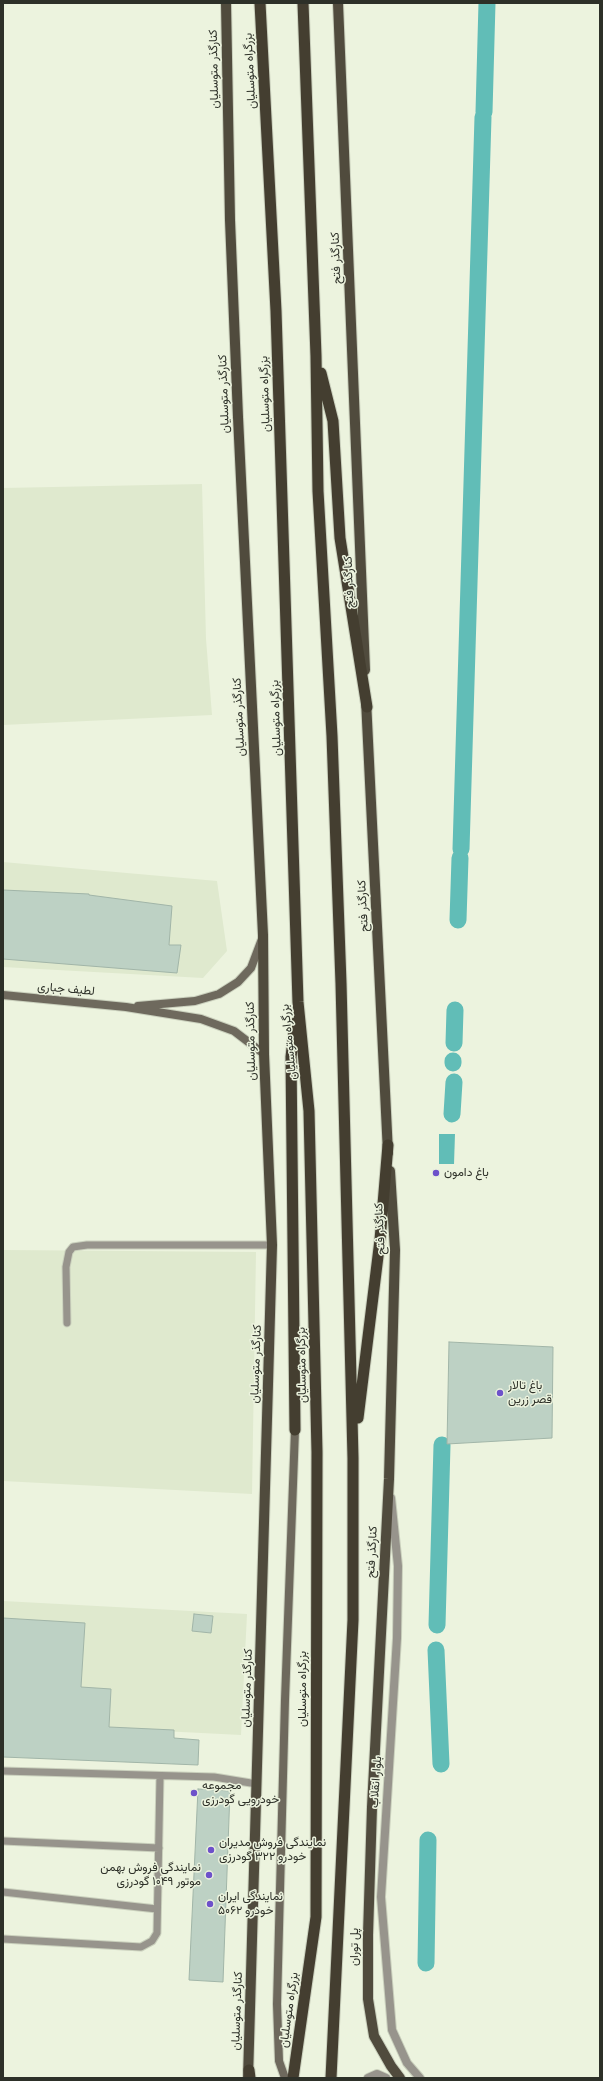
<!DOCTYPE html>
<html>
<head>
<meta charset="utf-8">
<style>
	body { margin:0 }
	#map { position:relative; width:603px; height:2081px; overflow:hidden; background:#ecf3de; font-family:"IBM Plex Serif",serif }
	canvas { display:block }
	.frame { position:absolute; inset:0; border:4px solid #2d3028; pointer-events:none }
</style>
</head>
<body>
<div id="map">
<canvas width="603" height="2081"></canvas>
<div class="frame"></div>
</div>
<script>
const c = document.querySelector('canvas').getContext('2d');
c.lineJoin = 'round';
function fillPath(path, color) {
  c.fillStyle = color;
  c.fill(path, 'evenodd');
}
function toPath(rows) {
  const path = new Path2D();
  for (const r of rows) {
    path.moveTo(r[0], r[1]);
    for (let i = 2; i < r.length; i += 2) path.lineTo(r[i], r[i + 1]);
  }
  return path;
}
function stroke(path, color, width, dash) {
  c.strokeStyle = color;
  c.lineWidth = width;
  c.lineCap = dash ? 'butt' : 'round';
  c.setLineDash(dash || []);
  c.stroke(path);
}
function drawText(font, color, halo, rows, align = 'center') {
  c.font = font + ' "IBM Plex Serif",Vazirmatn,serif';
  c.lineWidth = 3;
  c.setLineDash([]);
  c.textBaseline = 'middle';
  c.strokeStyle = halo;
  c.fillStyle = color;
  for (const [text, x, y, turn = 0] of rows) {
    c.save();
    c.translate(x, y);
    c.rotate((+turn || 0) * Math.PI / 180);
    c.textAlign = isNaN(turn) ? turn : align;
    if (halo) c.strokeText(text, 0, 0);
    c.fillText(text, 0, 0);
    c.restore();
  }
}
fillPath(toPath([
	[202,484,206,639,212,715,3,725,3,488],
	[3,862,217,881,227,951,203,978,3,967],
	[3,1250,256,1252,252,1494,3,1481],
	[3,1601,247,1614,241,1735,3,1723]
]), '#dfe9ce');
fillPath(toPath([
	[439,1134,455,1134,454,1164,439,1164]
]), '#61bdb7');
stroke(toPath([
	[484,112,487,3],
	[461,849,483,117],
	[458,920,460,858],
	[454,1043,455,1010],
	[453,1061,453,1063],
	[452,1114,454,1082],
	[437,1625,442,1445],
	[436,1650,441,1764],
	[426,1963,428,1840]
]), '#61bdb7', 17);
const building = toPath([
	[3,890,89,894,89,895,172,906,169,945,181,945,177,973,3,959,3,890],
	[449,1342,553,1347,552,1438,447,1444,449,1342],
	[194,1614,213,1616,211,1633,192,1631,194,1614],
	[3,1618,85,1623,81,1687,111,1689,109,1727,174,1730,174,1738,199,1740,198,1765,3,1757,3,1618],
	[198,1789,230,1791,223,1982,189,1980,198,1789]
]);
fillPath(building, '#bdd1c4');
stroke(building, '#a1b5a8', 1);
const service = toPath([
	[67,1323,66,1267,69,1252,73,1247,87,1245,272,1245],
	[3,1771,214,1777,257,1784],
	[3,1841,159,1848],
	[3,1892,157,1909],
	[3,1939,141,1947,152,1941,157,1933,160,1776]
]);
const tertiary = toPath([
	[391,1498,398,1566,397,1638,381,1897,392,2030,407,2063,420,2078],
	[368,2078,377,2074,386,2078]
]);
const secondary = toPath([
	[3,995,126,1007,201,1019,234,1031,264,1054],
	[138,1006,195,1001,219,994,238,982,251,968,262,939],
	[285,2078,279,2061,277,2004,285,1700,295,1430]
]);
const primary = toPath([
	[226,3,230,220,238,417,263,935,264,1054,272,1245,248,2078],
	[338,3,365,670],
	[366,700,388,1153],
	[390,1171,395,1250,389,1479,372,1807,368,1935,368,1999,374,2036,391,2066,400,2078]
]);
const trunk = toPath([
	[260,3,276,311,298,1002,309,1111,317,1452,316,1917,293,2078],
	[303,3,316,356,318,491,332,736,341,983,353,1458,353,1620,331,2078],
	[321,373,333,421,340,538,367,707],
	[295,1023,291,1057,295,1430],
	[358,1418,380,1240,388,1145],
	[249,2070,250,2078]
]);
stroke(service, '#cad0bd', 9);
stroke(tertiary, '#cad0bd', 10);
stroke(secondary, '#cad0bd', 10);
stroke(primary, '#cad0bd', 12);
stroke(trunk, '#cad0bd', 13);
stroke(service, '#97948c', 7);
stroke(tertiary, '#97948c', 8);
stroke(secondary, '#6e695d', 8);
stroke(primary, '#504b3d', 10);
stroke(trunk, '#443e30', 11);
for (const [x, y, r, color] of [
	[436,1173,4,"#6d51ca"],
	[500,1393,4,"#6d51ca"],
	[194,1793,4,"#6d51ca"],
	[211,1850,4,"#6d51ca"],
	[209,1875,4,"#6d51ca"],
	[210,1904,4,"#6d51ca"]
]) {
  const dot = new Path2D();
  dot.arc(x, y, r, 0, 2 * Math.PI);
  c.fillStyle = color;
  c.fill(dot);
  stroke(dot, '#ecf3de', 1.5);
}
drawText('12px', '#2d3028', '#ecf3de', [
	["کنارگذر متوسلیان",214,69,-91],
	["بزرگراه متوسلیان",250,71,-93],
	["کنارگذر فتح",336,258,-92],
	["کنارگذر متوسلیان",224,394,-92],
	["بزرگراه متوسلیان",265,394,-92],
	["کنارگذر فتح",349,582,-92],
	["کنارگذر متوسلیان",239,717,-93],
	["بزرگراه متوسلیان",276,718,-92],
	["کنارگذر فتح",363,906,-93],
	["لطیف جباری",66,989,5],
	["کنارگذر متوسلیان",251,1041,-91],
	["بزرگراه متوسلیان",289,1042,-96],
	["کنارگذر فتح",380,1229,-93],
	["کنارگذر متوسلیان",256,1364,-88],
	["بزرگراه متوسلیان",302,1365,-91],
	["کنارگذر فتح",372,1552,-87],
	["کنارگذر متوسلیان",247,1688,-88],
	["بزرگراه متوسلیان",303,1689,-90],
	["بلوار انقلاب",376,1782,-86],
	["پل توران",355,1947,-90],
	["بزرگراه متوسلیان",289,2010,-82],
	["کنارگذر متوسلیان",237,2011,-88]
]);
drawText('12px', '#2d3028', '#ecf3de', [
	["باغ دامون",444,1173],
	["باغ تالار",508,1386],
	["قصر زرین",508,1400],
	["مجموعه",202,1786],
	["خودرویی گودرزی",202,1800],
	["نمایندگی فروش مدیران",219,1843],
	["خودرو ۳۲۲ گودرزی",219,1857],
	["نمایندگی فروش بهمن",201,1868,"right"],
	["موتور ۱۰۴۹ گودرزی",201,1882,"right"],
	["نمایندگی ایران",218,1897],
	["خودرو ۵۰۶۲",218,1911]
], 'left');
</script>
</body>
</html>
